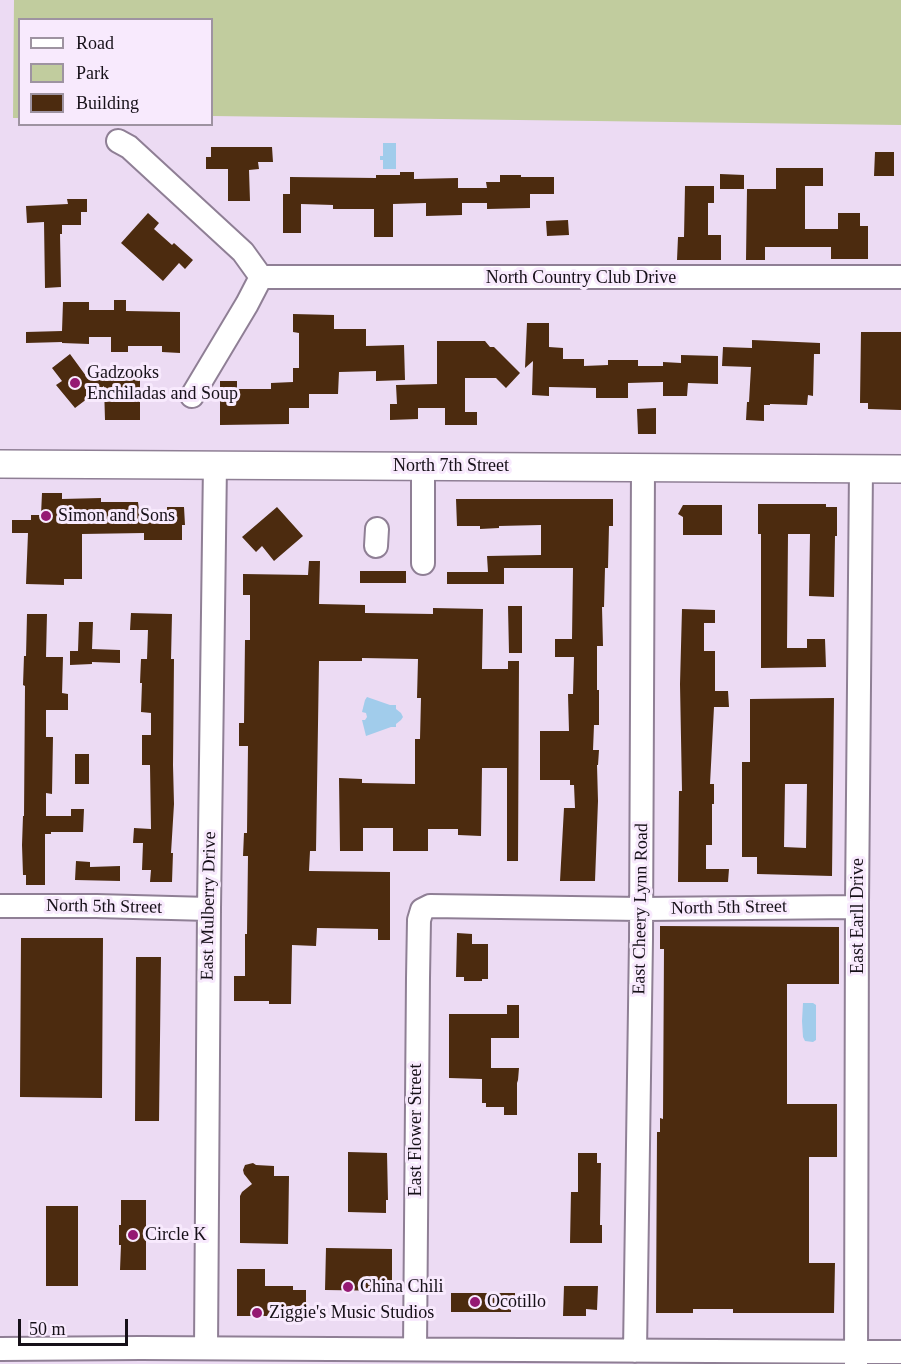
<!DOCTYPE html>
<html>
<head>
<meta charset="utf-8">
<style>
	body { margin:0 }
	#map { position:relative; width:901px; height:1364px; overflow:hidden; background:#ecdbf3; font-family:Georgia,serif }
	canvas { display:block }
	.legend { position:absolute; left:18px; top:18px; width:195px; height:108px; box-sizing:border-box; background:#f8eafd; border:2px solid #9e93a1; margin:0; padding:8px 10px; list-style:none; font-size:18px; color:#161018 }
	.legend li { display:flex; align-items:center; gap:12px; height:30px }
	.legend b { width:30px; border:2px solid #9e93a1 }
	.scale { position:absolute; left:18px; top:1319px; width:110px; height:27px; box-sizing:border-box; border:3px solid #161018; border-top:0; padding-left:8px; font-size:18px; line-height:21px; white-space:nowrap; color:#161018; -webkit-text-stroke:4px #f8eafd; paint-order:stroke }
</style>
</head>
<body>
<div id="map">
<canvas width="901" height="1364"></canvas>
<ul class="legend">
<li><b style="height:8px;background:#fff"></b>Road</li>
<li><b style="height:16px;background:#c1cc9e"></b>Park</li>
<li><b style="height:16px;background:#4c2b0f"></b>Building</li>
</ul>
<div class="scale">50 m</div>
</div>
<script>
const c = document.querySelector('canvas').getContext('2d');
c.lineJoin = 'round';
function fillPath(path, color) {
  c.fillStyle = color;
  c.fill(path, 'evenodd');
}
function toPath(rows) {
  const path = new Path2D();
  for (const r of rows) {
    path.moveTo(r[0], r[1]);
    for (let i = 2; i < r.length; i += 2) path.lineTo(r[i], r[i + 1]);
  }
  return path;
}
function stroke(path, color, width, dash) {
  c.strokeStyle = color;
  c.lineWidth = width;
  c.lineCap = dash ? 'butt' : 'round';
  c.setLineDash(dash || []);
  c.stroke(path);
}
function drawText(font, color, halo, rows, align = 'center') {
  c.font = font + ' Georgia,serif';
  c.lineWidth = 6;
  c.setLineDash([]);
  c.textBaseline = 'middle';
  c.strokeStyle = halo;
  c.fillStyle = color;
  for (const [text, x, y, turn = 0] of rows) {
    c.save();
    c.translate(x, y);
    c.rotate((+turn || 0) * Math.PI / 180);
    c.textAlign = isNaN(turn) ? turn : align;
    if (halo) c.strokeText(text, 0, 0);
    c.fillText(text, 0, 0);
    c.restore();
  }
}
fillPath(toPath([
	[14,0,901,0,901,125,212,116,212,20,20,20,19,118,13,118]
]), '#c1cc9e');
fillPath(toPath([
	[383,143,396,143,396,169,383,169,383,160,380,160,380,156,383,156],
	[367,697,390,705,396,705,396,709,401,713,403,717,401,720,396,724,396,727,391,727,366,736,362,720,365,720,367,717,366,713,362,712,365,700],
	[803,1003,813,1003,816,1005,816,1040,813,1042,805,1041,803,1037,802,1021]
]), '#a1cceb');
fillPath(toPath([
	[211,147,272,147,273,162,258,162,259,169,249,170,250,201,228,201,228,169,206,169,206,157,211,157],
	[875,152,894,152,894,176,874,176],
	[776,168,823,168,823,186,805,186,805,229,838,229,838,213,860,213,860,226,868,226,868,259,831,259,831,247,765,247,765,260,746,260,747,189,776,189],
	[400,172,414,172,414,179,458,178,458,188,487,188,486,182,500,182,500,175,521,175,521,177,554,177,554,194,530,194,530,208,487,209,487,203,462,203,462,215,426,216,426,203,393,204,393,237,374,237,374,209,333,209,333,205,301,204,301,233,283,233,283,194,290,194,290,177,376,178,376,175,400,175],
	[720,174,744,175,744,189,720,189],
	[685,186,714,186,714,203,708,203,708,235,721,235,721,260,677,260,678,237,684,237],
	[67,199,87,199,87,212,81,212,81,225,62,225,62,234,60,234,61,287,45,288,44,222,27,223,26,206,68,204],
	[148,213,159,223,154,229,172,245,174,243,193,260,185,269,179,263,163,281,121,243],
	[568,220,569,235,547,236,546,221],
	[114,300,126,300,126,311,180,312,180,353,162,352,162,346,128,346,128,352,111,352,111,337,89,337,89,344,62,343,62,342,26,343,26,332,62,331,63,302,89,302,89,310,114,310],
	[293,314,334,315,334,329,366,329,366,346,404,345,405,380,376,381,376,371,339,372,338,394,309,394,309,408,289,408,289,424,220,425,220,381,237,381,237,389,271,389,271,383,293,382,293,368,299,368,299,333,293,332],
	[527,323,549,323,549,347,563,348,563,359,584,359,584,366,608,365,608,360,638,360,638,366,663,366,663,362,681,363,681,355,718,356,718,384,688,383,687,396,663,396,663,382,628,383,628,398,596,398,596,388,549,387,549,396,532,395,533,361,525,368],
	[861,332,901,332,901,410,868,409,868,403,860,403],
	[752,340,820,343,820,354,814,354,813,396,808,395,807,405,770,404,770,405,764,405,764,421,746,420,747,402,749,402,751,367,722,366,723,347,752,348],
	[437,341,485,341,490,347,494,347,520,373,506,388,496,378,465,378,465,412,477,412,477,425,445,425,445,408,418,408,418,419,390,420,390,404,397,404,396,385,437,384],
	[70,354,89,380,123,380,123,374,140,374,140,420,105,420,104,386,75,408,56,385,62,381,52,368],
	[656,408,656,434,638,434,637,409],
	[42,493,62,493,62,499,101,498,101,502,138,502,139,510,167,510,167,507,184,507,185,525,182,525,182,540,144,540,144,533,82,534,82,579,64,579,64,585,26,584,28,533,12,533,12,520,31,520,31,515,41,515],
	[456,499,613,499,613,526,609,526,608,568,605,568,604,607,602,607,603,646,597,646,597,690,599,690,599,725,594,725,593,750,599,750,598,765,597,765,598,801,595,881,560,881,564,808,575,808,574,785,570,785,570,780,540,780,540,731,569,731,568,694,573,694,574,657,555,657,555,639,572,639,573,568,504,568,504,584,447,584,447,572,488,572,487,556,541,555,541,525,499,526,499,528,480,529,480,526,457,526],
	[758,504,826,504,826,507,837,507,837,536,835,536,834,597,809,596,810,534,788,534,787,648,807,648,807,639,825,639,826,667,761,668,761,534,758,534],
	[683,505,722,505,722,535,683,535,683,517,678,514],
	[277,507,303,536,274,561,262,546,256,552,242,537],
	[309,561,320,561,319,604,365,605,365,613,433,614,433,608,483,609,482,669,508,669,508,661,519,661,518,861,507,861,507,768,482,768,481,836,458,835,458,829,428,829,428,851,393,851,393,828,363,828,363,851,340,851,339,778,362,779,362,783,415,784,415,739,420,739,421,698,417,698,418,659,362,658,362,661,319,661,316,851,310,851,309,871,390,872,390,940,378,940,378,929,317,928,316,946,292,945,291,1004,269,1004,269,1001,234,1001,234,976,245,976,245,934,247,934,248,856,243,856,244,833,247,833,248,746,239,746,239,723,244,723,245,640,250,640,250,595,243,595,243,574,308,575],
	[360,571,406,571,406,583,360,583],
	[508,606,522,606,522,653,509,653],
	[682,609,715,610,715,623,704,623,704,651,715,651,715,691,728,691,729,707,714,707,710,784,714,784,714,804,712,804,712,845,706,845,706,869,729,869,728,882,678,882,679,791,682,791,680,684],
	[131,613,172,614,171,659,174,659,173,765,174,804,171,853,173,853,172,882,150,882,151,870,142,870,143,843,133,843,134,828,151,829,150,765,142,765,142,735,151,735,151,713,141,712,142,683,140,683,141,659,147,659,148,630,130,630],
	[27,614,47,614,46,657,63,657,62,693,68,694,68,710,46,710,46,737,53,737,52,794,46,793,46,816,71,816,71,809,84,809,83,832,51,832,51,834,45,834,45,885,26,885,26,875,23,875,22,845,23,816,24,816,25,686,23,685,24,656,26,656],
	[79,622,93,622,92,649,120,650,120,663,92,662,92,664,70,665,70,651,78,651],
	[834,698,832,876,757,874,757,857,742,857,742,762,750,762,750,699],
	[785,784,807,784,806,848,784,847],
	[75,754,89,754,89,784,75,784],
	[76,861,90,862,90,867,120,866,120,881,75,880],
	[660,926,839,927,839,984,787,984,787,1104,837,1104,837,1157,809,1157,809,1263,835,1263,834,1313,733,1313,733,1309,693,1309,693,1313,656,1313,657,1132,660,1132,660,1118,663,1119,664,949,660,949],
	[457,933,472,934,472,944,488,944,488,979,482,979,482,981,464,981,464,977,456,977],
	[21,938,103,938,102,1098,20,1097],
	[136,957,161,957,159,1121,135,1121],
	[507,1005,519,1005,519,1038,491,1038,491,1068,519,1068,518,1080,517,1083,517,1115,504,1115,504,1107,486,1107,486,1103,482,1103,482,1079,449,1078,449,1014,507,1014],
	[348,1152,387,1153,388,1200,386,1200,386,1213,348,1212],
	[578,1153,597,1153,597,1163,601,1163,600,1225,602,1225,602,1243,570,1243,571,1192,578,1192],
	[253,1163,256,1165,274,1166,274,1176,289,1176,288,1244,240,1243,240,1196,242,1192,252,1184,244,1174,243,1170,245,1165],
	[121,1200,146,1200,146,1270,120,1270,121,1245,119,1245,119,1225,121,1225],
	[46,1206,78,1206,78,1286,46,1286],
	[326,1248,392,1249,392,1291,325,1290],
	[237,1269,265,1269,265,1286,293,1286,293,1290,306,1290,306,1316,237,1316],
	[564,1286,598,1286,597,1310,586,1309,586,1316,563,1316],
	[451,1293,515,1293,515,1307,511,1307,511,1312,451,1312]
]), '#4c2b0f');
const minor = toPath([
	[118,141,129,147,243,252,261,277,901,277],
	[192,396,247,304,261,277],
	[376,546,377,529],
	[423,563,423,466],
	[0,906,96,906,209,909],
	[206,1348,209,909,215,464],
	[0,1349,141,1348,901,1352],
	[415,1349,418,978,419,920,422,910,430,906,641,909,857,907],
	[635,1351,641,939,643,467],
	[856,1364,857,903,861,469]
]);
const major = toPath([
	[0,464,901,469]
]);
stroke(minor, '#8f7f95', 26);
stroke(major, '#8f7f95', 30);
stroke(minor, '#fff', 22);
stroke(major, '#fff', 27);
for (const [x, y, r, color] of [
	[75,383,6,"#951973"],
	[46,516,6,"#951973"],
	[133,1235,6,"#951973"],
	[348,1287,6,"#951973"],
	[475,1302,6,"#951973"],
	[257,1313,6,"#951973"]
]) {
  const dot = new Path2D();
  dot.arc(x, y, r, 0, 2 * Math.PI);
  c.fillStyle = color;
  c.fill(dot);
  stroke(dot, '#f8eafd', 2);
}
drawText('18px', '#161018', '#f8eafd', [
	["North Country Club Drive",581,278],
	["North 7th Street",451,466],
	["East Mulberry Drive",209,906,-89],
	["North 5th Street",104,907,1],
	["North 5th Street",729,908,-1],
	["East Cheery Lynn Road",641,909,-89],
	["East Earll Drive",858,916,-90],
	["East Flower Street",416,1130,-90]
]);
drawText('18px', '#161018', '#f8eafd', [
	["Gadzooks",87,373],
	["Enchiladas and Soup",87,394],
	["Simon and Sons",58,516],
	["Circle K",145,1235],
	["China Chili",360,1287],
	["Ocotillo",487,1302],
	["Ziggie's Music Studios",269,1313]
], 'left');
</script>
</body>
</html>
